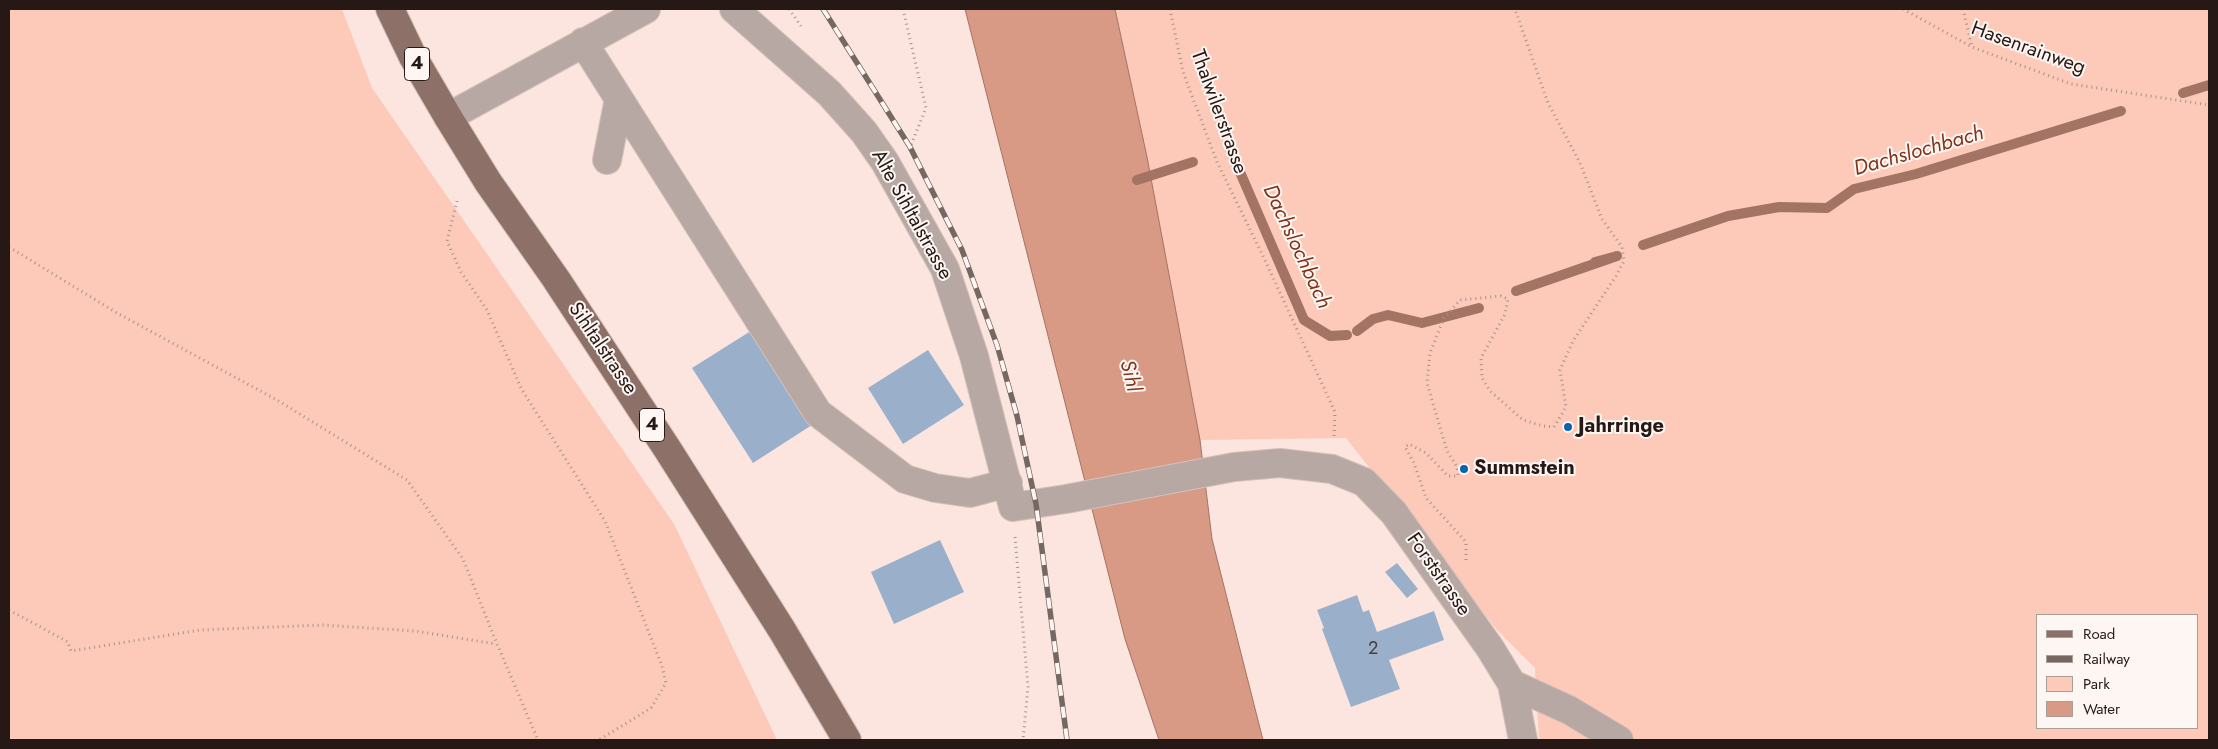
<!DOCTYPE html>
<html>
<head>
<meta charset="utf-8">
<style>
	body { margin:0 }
	#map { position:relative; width:2218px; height:749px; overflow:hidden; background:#fbe5de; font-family:Jost,sans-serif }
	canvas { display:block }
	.frame { position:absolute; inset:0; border:10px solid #261915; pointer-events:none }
	.legend { position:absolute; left:2036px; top:614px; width:162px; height:115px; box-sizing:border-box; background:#fef6f3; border:1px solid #a89e9a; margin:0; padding:6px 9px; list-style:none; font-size:15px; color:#261915 }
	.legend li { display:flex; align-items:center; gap:10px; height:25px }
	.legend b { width:25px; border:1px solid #a89e9a }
</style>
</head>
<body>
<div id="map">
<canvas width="2218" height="749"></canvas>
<div class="frame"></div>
<ul class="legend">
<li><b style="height:6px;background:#8d7168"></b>Road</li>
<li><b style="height:6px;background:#776761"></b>Railway</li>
<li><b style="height:14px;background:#fdc9b9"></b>Park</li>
<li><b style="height:14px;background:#d89985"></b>Water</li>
</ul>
</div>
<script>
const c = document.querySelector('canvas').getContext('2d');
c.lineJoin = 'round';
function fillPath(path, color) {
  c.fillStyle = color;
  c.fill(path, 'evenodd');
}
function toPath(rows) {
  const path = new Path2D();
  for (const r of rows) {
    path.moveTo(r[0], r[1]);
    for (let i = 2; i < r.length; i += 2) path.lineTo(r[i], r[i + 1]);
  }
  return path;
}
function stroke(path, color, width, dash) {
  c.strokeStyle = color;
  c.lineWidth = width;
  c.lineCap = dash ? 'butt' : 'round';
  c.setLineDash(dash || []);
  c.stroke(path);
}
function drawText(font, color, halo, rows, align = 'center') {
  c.font = font + ' Jost,sans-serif';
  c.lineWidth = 4;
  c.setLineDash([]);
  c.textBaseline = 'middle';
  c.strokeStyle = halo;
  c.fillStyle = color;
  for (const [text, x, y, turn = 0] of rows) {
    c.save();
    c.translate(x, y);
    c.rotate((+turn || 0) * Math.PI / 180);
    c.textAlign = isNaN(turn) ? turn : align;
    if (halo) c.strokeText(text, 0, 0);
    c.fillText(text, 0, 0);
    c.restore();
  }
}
fillPath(toPath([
	[9,9,342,9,372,88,674,524,777,740,9,740],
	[1115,9,2209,9,2209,740,1539,740,1535,668,1497,630,1346,438,1200,440,1147,157],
	[2037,615,2197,615,2197,728,2037,728]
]), '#fdc9b9');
const water = toPath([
	[965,9,1115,9,1147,157,1200,440,1212,539,1263,740,1159,740,1125,639,965,9]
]);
fillPath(water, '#d89985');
stroke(water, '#a37363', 1);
stroke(toPath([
	[2183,93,2209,85],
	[1230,149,1304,320,1330,336,1347,335],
	[1137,180,1193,162],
	[1643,245,1728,216,1779,207,1827,208,1854,189,1916,174,2121,111],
	[1516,291,1617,256,1595,262],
	[1357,331,1373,319,1388,315,1422,323,1479,308]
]), '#a37363', 10);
fillPath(toPath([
	[754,329,815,423,753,463,692,368],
	[928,350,964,405,903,444,868,388],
	[940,540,964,592,894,624,871,572],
	[1397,563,1418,589,1407,598,1385,572],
	[1357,595,1363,612,1369,610,1377,632,1434,611,1444,640,1389,660,1400,689,1351,707,1322,629,1324,628,1317,610]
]), '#9ab0ca');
const minor = toPath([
	[734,9,829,93,864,132,885,162,945,269,974,356,1013,507,1066,499,1234,467,1280,463,1332,469,1364,482,1394,513,1490,648,1512,684,1569,710,1619,740],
	[583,42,619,99,607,160],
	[619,99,818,413,905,479,935,488,970,493,1008,483],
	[448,117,646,9],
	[1512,684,1523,740]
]);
const major = toPath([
	[390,9,413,57,448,117,488,182,556,279,668,450,782,630,847,740]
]);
stroke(minor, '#d5c0ba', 30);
stroke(major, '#d5c0ba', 30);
stroke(toPath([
	[789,9,801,26],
	[903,9,926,108,911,145],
	[1170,9,1183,72,1217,162,1263,256,1335,412,1334,439],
	[1903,9,1972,47,2071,84,2209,105],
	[1963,9,1972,47],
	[457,201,447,241,461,272,487,310,522,390,605,521,662,666,666,683,651,708,599,740],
	[9,247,117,313,277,400,407,480,463,559,497,644,538,740],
	[1015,537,1028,687,1023,740],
	[1466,560,1466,542,1426,498,1414,463,1405,447,1409,444,1426,453,1448,476,1458,476,1457,467,1447,451,1427,383,1430,353,1444,318,1460,300,1501,296,1508,299,1505,314,1481,358,1482,378,1490,391,1523,420,1543,426,1554,427,1566,407,1560,370,1573,341,1616,276,1624,261,1622,247,1602,219,1580,163,1548,103,1515,9],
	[9,610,68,642,71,651,200,630,322,625,415,631,496,644]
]), '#a5938d', 3, [1, 4]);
stroke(minor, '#b8a8a3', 28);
stroke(major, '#8d7168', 28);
const rail = toPath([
	[823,9,910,147,962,250,997,345,1017,416,1036,504,1067,740]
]);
stroke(rail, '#776761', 5.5);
stroke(rail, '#fef6f3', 4, [11]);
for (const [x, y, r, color] of [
	[1568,427,5,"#0764b1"],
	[1464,469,5,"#0764b1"]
]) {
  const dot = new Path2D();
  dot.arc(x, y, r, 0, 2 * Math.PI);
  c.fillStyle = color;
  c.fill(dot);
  stroke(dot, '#fef6f3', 2);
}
drawText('18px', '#433f42', null, [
	["2",1373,650]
]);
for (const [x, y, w] of [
	[417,64,25],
	[652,425,25]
]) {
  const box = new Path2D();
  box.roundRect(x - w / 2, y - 16.5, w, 33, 4);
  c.fillStyle = '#fef6f3';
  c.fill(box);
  stroke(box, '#261915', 1);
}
drawText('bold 19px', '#261915', null, [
	["4",417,64],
	["4",652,425]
]);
drawText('20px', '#261915', '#fef6f3', [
	["Hasenrainweg",2028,49,20],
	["Thalwilerstrasse",1218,112,70],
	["Alte Sihltalstrasse",911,215,61],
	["Sihltalstrasse",602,349,56],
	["Forststrasse",1438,575,55]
]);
drawText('bold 20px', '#261915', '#fef6f3', [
	["Jahrringe",1578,427],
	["Summstein",1474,469]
], 'left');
drawText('italic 21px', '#80341a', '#fef6f3', [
	["Dachslochbach",1919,152,-16],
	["Dachslochbach",1296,247,65],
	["Sihl",1129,376,76]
]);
</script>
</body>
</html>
